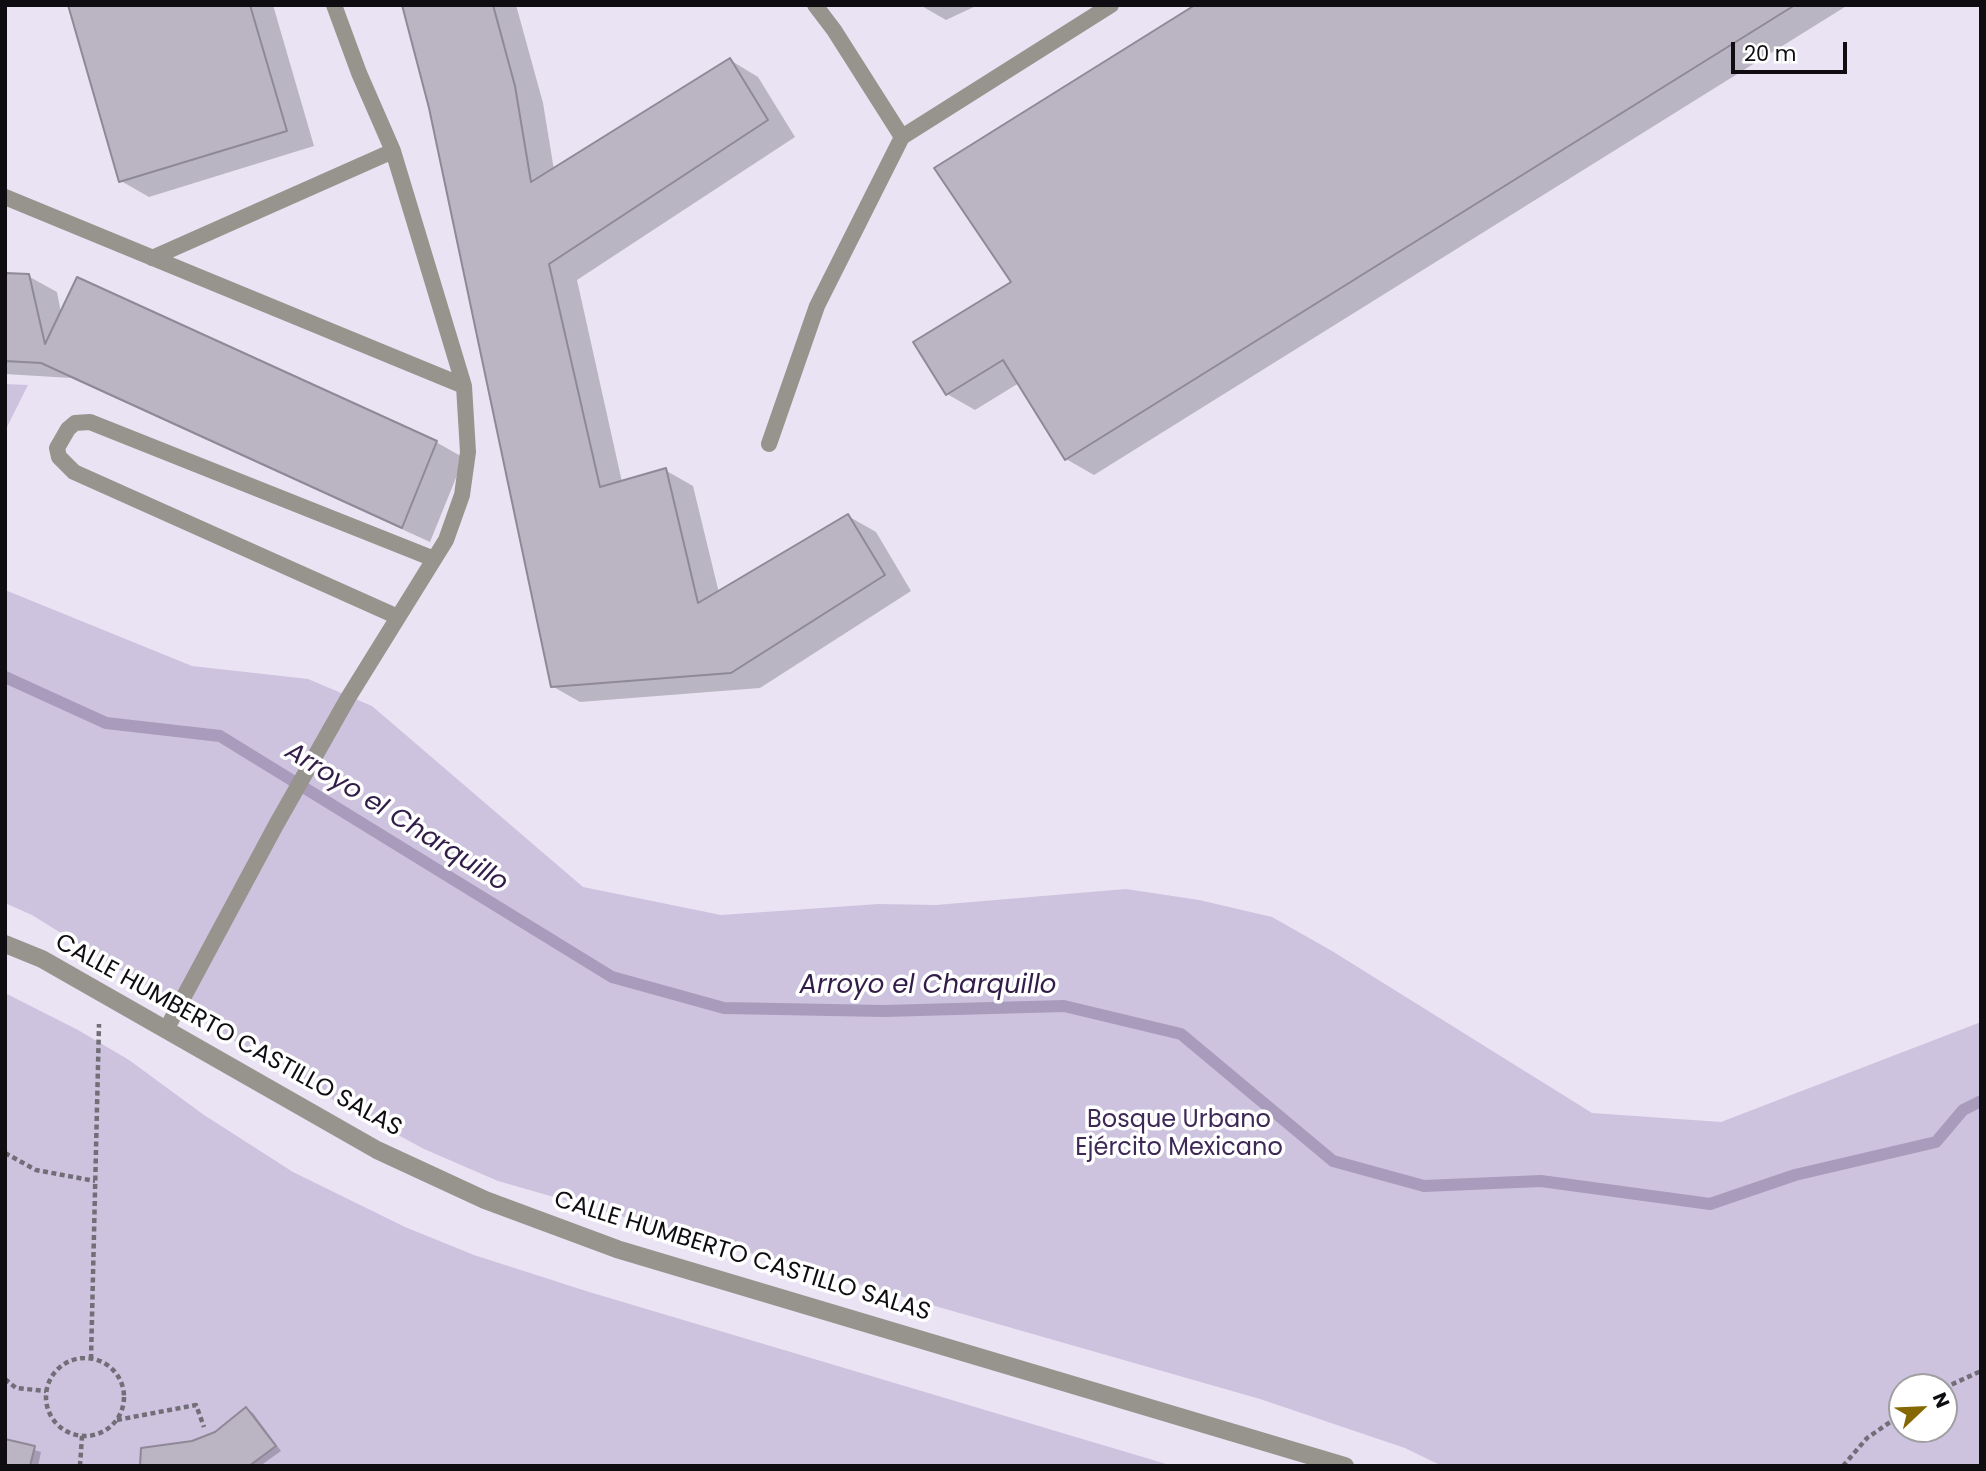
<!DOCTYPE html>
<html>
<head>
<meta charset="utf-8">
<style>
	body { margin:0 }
	#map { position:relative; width:1986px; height:1471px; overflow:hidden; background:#e9e3f3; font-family:Poppins,sans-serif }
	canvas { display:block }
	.frame { position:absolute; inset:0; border:7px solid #0f0d12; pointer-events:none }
	.north { position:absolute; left:1888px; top:1373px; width:70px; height:70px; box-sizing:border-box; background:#fff; border:2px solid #9f9ea0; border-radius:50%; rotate:67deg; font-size:19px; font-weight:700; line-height:28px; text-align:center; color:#0f0d12 }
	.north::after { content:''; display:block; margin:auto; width:24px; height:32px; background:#866803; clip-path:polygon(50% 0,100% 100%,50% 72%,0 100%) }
	.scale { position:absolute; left:1731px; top:42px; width:116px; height:32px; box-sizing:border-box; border:4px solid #0f0d12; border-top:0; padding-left:9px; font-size:21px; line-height:24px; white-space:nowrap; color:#0f0d12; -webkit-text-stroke:5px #fff; paint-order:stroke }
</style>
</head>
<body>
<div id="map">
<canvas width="1986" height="1471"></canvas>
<div class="frame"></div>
<div class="north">N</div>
<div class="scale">20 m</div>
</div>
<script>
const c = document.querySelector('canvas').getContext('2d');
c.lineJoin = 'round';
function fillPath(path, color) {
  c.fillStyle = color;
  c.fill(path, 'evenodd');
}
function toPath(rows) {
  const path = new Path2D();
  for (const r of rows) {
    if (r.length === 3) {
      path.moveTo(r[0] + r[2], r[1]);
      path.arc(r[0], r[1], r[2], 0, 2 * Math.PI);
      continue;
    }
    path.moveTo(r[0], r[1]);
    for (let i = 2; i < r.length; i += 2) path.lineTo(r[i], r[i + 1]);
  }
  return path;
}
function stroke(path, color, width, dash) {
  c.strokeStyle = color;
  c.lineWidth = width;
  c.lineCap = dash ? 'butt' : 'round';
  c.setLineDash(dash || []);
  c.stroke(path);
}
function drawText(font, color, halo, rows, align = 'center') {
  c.font = font + ' Poppins,sans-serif';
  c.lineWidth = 7;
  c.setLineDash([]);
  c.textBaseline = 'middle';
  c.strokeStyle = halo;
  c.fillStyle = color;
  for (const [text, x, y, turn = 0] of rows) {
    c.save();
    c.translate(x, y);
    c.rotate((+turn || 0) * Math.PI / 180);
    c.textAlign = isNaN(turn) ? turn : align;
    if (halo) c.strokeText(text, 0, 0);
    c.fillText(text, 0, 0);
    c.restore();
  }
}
fillPath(toPath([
	[5,384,28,385,5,431],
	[5,590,192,666,308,679,372,706,583,887,721,915,879,904,936,905,1126,889,1199,900,1272,917,1332,951,1592,1113,1721,1122,1981,1022,1981,1466,1442,1466,1405,1448,1260,1399,498,1181,424,1149,302,1083,32,915,5,903],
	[1902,1387,1944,1387,1944,1429,1902,1429],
	[5,993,78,1030,129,1060,204,1115,293,1172,405,1227,474,1255,586,1291,1173,1466,5,1466]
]), '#cec3df');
fillPath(toPath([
	[70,5,273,5,314,146,149,197,121,181],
	[403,5,516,5,543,103,554,170,730,60,758,77,795,137,577,280,622,482,665,470,693,486,719,593,848,516,876,532,911,591,760,688,580,702,552,686,431,108],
	[920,5,978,5,946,20],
	[1199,5,1848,5,1094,475,1066,459,1019,383,975,410,947,394,1014,282],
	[5,274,28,276,57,292,61,313,436,442,464,458,430,542,71,378,5,374],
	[246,1409,253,1413,281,1451,260,1466,142,1466,216,1433],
	[5,1441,41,1452,38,1466,5,1466]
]), '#0003');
stroke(toPath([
	[5,677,106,723,220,736,612,977,724,1008,884,1011,1064,1006,1181,1034,1333,1161,1424,1186,1541,1181,1710,1204,1795,1175,1936,1142,1963,1110,1981,1101]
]), '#a89bbc', 12);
const building = toPath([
	[68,5,250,5,287,131,119,182,68,5],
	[402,5,493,5,515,86,531,182,730,58,768,120,549,264,600,487,666,468,698,603,848,514,885,575,731,673,551,687,429,108,402,5],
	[1195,5,1795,5,1065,460,1003,360,946,395,913,342,1011,282,934,168,1195,5],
	[5,273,29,274,45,344,77,277,437,441,402,528,41,363,5,361,5,273],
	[246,1407,276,1446,249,1466,140,1466,141,1448,192,1441,215,1432,246,1407],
	[5,1439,35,1446,30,1466,5,1466,5,1439]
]);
fillPath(building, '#bab4c3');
stroke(building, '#8e8897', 2);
stroke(toPath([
	[5,1153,36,1170,95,1181],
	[85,1397,39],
	[91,1359,99,1024],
	[5,1379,16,1388,46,1391],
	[1944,1388,1981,1371],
	[117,1420,196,1405,204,1427],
	[80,1466,82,1436],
	[1843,1466,1867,1438,1902,1414]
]), '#716e77', 4.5, [5, 3.5]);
stroke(toPath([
	[815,5,834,30,902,137],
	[5,197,464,386],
	[152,258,393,151],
	[769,444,817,306,902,137,1111,5],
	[398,617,74,472,59,457,57,448,68,429,75,423,90,422,434,559],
	[167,1028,276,825,348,698,446,540,462,495,468,452,464,386,393,151,359,73,334,5]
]), '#97948e', 16);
stroke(toPath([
	[5,944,42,959,377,1150,485,1200,617,1249,1345,1466]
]), '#97948e', 18);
drawText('24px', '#0f0d12', '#fff', [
	["CALLE HUMBERTO CASTILLO SALAS",228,1036,29],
	["CALLE HUMBERTO CASTILLO SALAS",742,1257,17]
]);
drawText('24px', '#3e2956', '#fff', [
	["Bosque Urbano",1179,1121],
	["Ejército Mexicano",1179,1149]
]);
drawText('italic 26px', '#321d49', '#fff', [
	["Arroyo el Charquillo",396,818,32],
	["Arroyo el Charquillo",928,986]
]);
</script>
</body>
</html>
